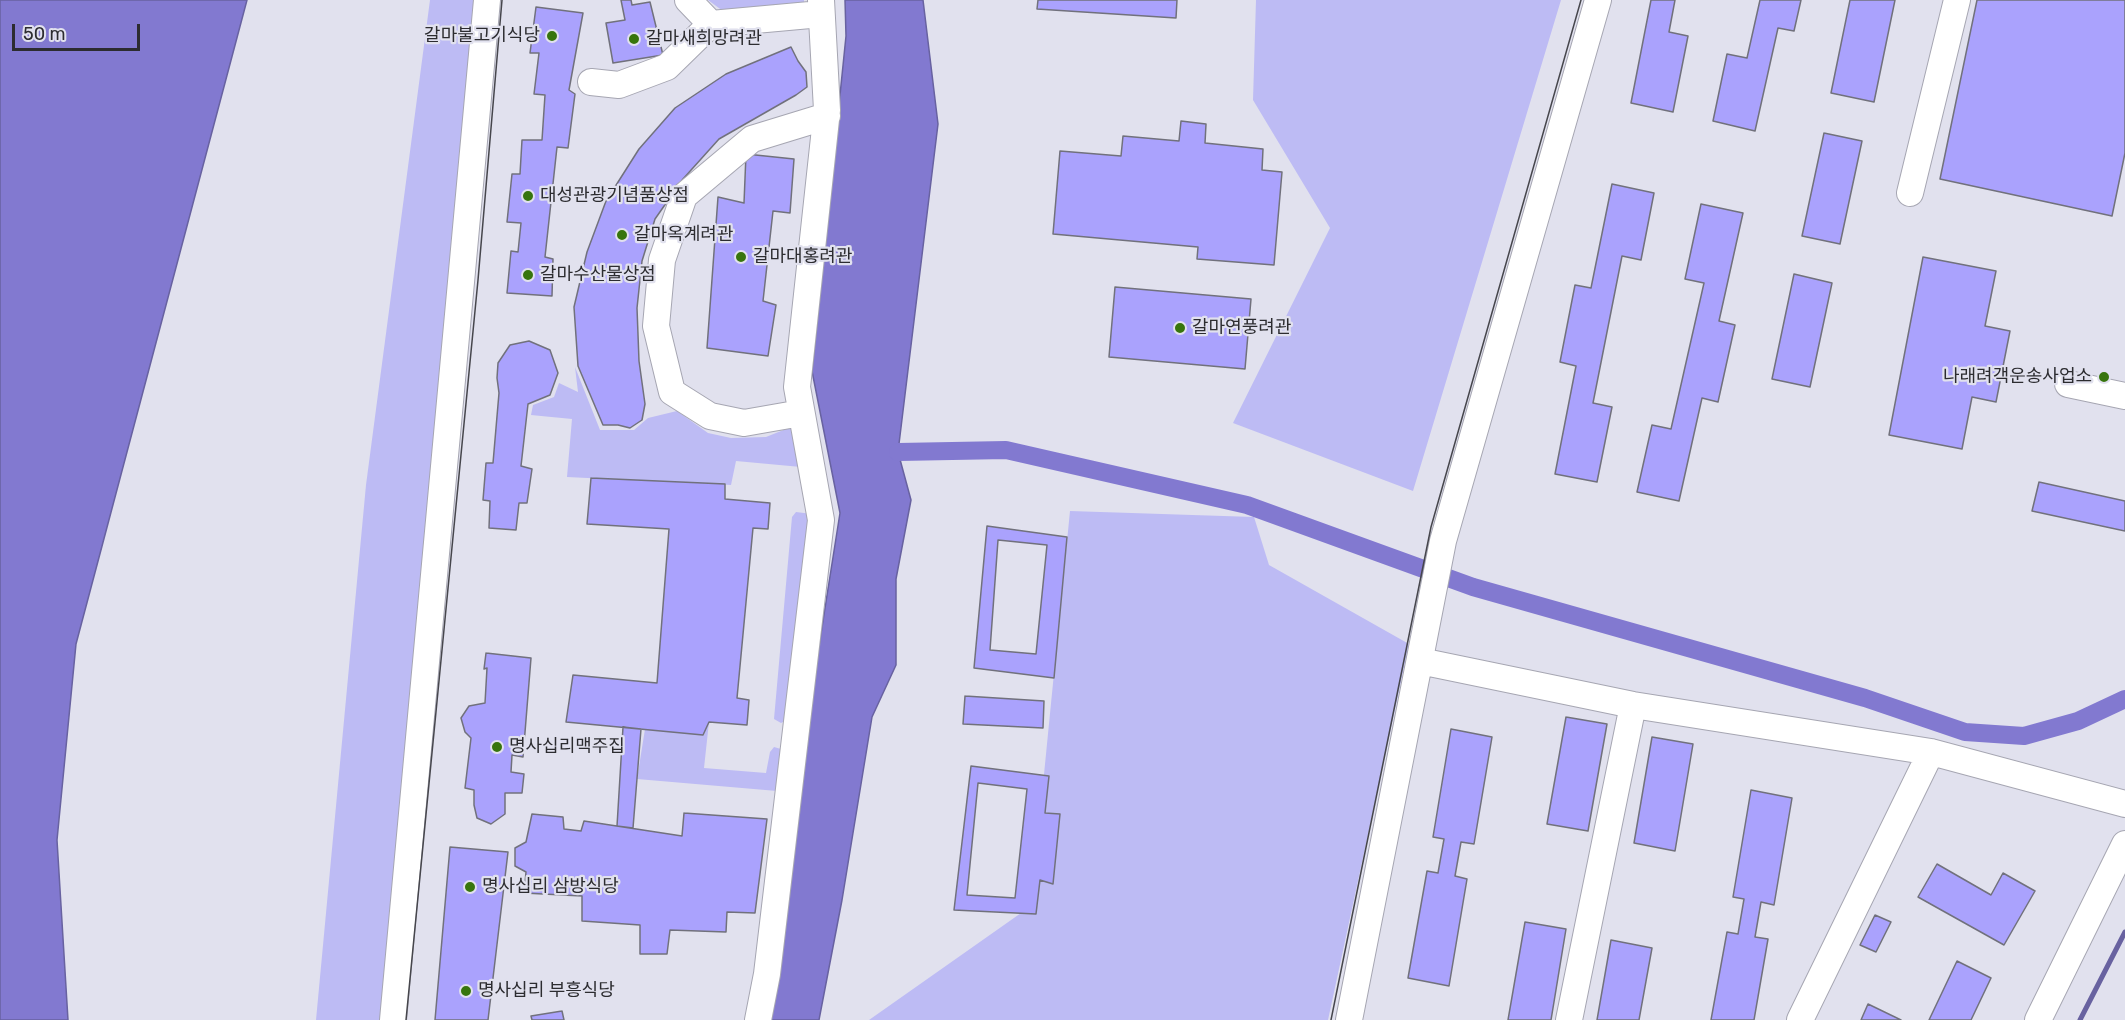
<!DOCTYPE html>
<html>
<head>
<meta charset="utf-8">
<style>
	body { margin:0 }
	#map { position:relative; width:2125px; height:1020px; overflow:hidden; background:#e1e1ee; font-family:Rubik,sans-serif }
	canvas { display:block }
	.scale { position:absolute; left:12px; top:24px; width:128px; height:27px; box-sizing:border-box; border:3px solid #2c2c30; border-top:0; padding-left:8px; font-size:18px; line-height:21px; white-space:nowrap; color:#2c2c30; -webkit-text-stroke:4px #e1e1ee; paint-order:stroke }
</style>
</head>
<body>
<div id="map">
<canvas width="2125" height="1020"></canvas>
<div class="scale">50 m</div>
</div>
<script>
const c = document.querySelector('canvas').getContext('2d');
c.lineJoin = 'round';
function fillPath(path, color) {
  c.fillStyle = color;
  c.fill(path, 'evenodd');
}
function toPath(rows) {
  const path = new Path2D();
  for (const r of rows) {
    path.moveTo(r[0], r[1]);
    for (let i = 2; i < r.length; i += 2) path.lineTo(r[i], r[i + 1]);
  }
  return path;
}
function stroke(path, color, width, dash) {
  c.strokeStyle = color;
  c.lineWidth = width;
  c.lineCap = dash ? 'butt' : 'round';
  c.setLineDash(dash || []);
  c.stroke(path);
}
function drawText(font, color, halo, rows, align = 'center') {
  c.font = font + ' Rubik,"Noto Sans KR",sans-serif';
  c.lineWidth = 4.5;
  c.setLineDash([]);
  c.textBaseline = 'middle';
  c.strokeStyle = halo;
  c.fillStyle = color;
  for (const [text, x, y, turn = 0] of rows) {
    c.save();
    c.translate(x, y);
    c.rotate((+turn || 0) * Math.PI / 180);
    c.textAlign = isNaN(turn) ? turn : align;
    if (halo) c.strokeText(text, 0, 0);
    c.fillText(text, 0, 0);
    c.restore();
  }
}
fillPath(toPath([
	[430,0,487,0,393,1020,316,1020,366,485],
	[708,0,804,0,804,6,727,14],
	[1256,0,1561,0,1413,491,1233,423,1330,228,1253,100],
	[575,367,600,430,634,430,648,418,677,411,708,433,731,438,766,437,786,429,794,429,801,467,736,461,731,485,567,477,572,419,531,415,533,405,554,397,559,383,578,392],
	[1070,511,1254,517,1269,565,1409,644,1328,1020,869,1020,1031,906],
	[796,512,812,514,789,719,781,723,774,719,792,517],
	[709,722,704,768,766,773,770,752,774,747,781,749,777,791,637,779,645,729,703,735]
]), '#bdbbf4');
const water = toPath([
	[0,0,247,0,76,644,57,840,68,1020,0,1020,0,0],
	[845,0,923,0,938,124,898,452,911,500,896,579,896,665,872,717,842,900,819,1020,760,1020,840,513,812,371,846,36,845,0]
]);
fillPath(water, '#8279d0');
stroke(water, '#6862a0', 1.5);
stroke(toPath([
	[2080,1020,2125,932]
]), '#6862a0', 5);
stroke(toPath([
	[898,452,1006,450,1247,505,1473,587,1865,698,1965,732,2024,736,2078,721,2125,699]
]), '#8279d0', 18);
const building = toPath([
	[621,0,631,0,632,5,650,2,663,55,613,63,606,23,625,20,621,0],
	[1038,0,1177,0,1176,18,1037,9,1038,0],
	[1651,0,1675,0,1669,32,1688,36,1673,112,1631,103,1651,0],
	[1760,0,1801,0,1794,31,1778,28,1755,131,1713,121,1727,54,1747,58,1760,0],
	[1850,0,1895,0,1874,102,1831,93,1850,0],
	[1977,0,2125,0,2125,153,2112,216,1940,179,1977,0],
	[536,7,583,13,569,90,575,94,568,148,557,147,545,257,553,259,552,296,507,293,511,251,518,252,521,223,507,222,512,174,520,174,522,140,542,140,545,95,534,94,539,53,530,53,536,7],
	[791,47,798,61,806,72,807,87,796,95,719,139,683,179,655,219,642,261,637,308,639,361,645,404,642,420,630,428,618,425,603,425,578,366,574,307,587,252,606,201,639,149,675,108,726,74,791,47],
	[1181,121,1206,124,1205,143,1263,149,1262,170,1282,172,1274,265,1197,259,1198,247,1053,234,1060,151,1121,156,1123,136,1179,141,1181,121],
	[1824,133,1862,141,1840,244,1802,236,1824,133],
	[746,154,794,159,790,213,773,211,763,301,776,305,768,356,707,348,718,197,744,203,746,154],
	[1612,184,1654,193,1641,260,1622,256,1593,403,1612,407,1597,482,1555,474,1576,366,1560,362,1575,285,1591,288,1612,184],
	[1701,204,1743,213,1719,321,1735,325,1718,402,1702,398,1679,501,1637,492,1652,425,1671,429,1704,283,1685,279,1701,204],
	[1923,257,1996,271,1985,326,2010,331,1996,402,1972,397,1962,449,1889,435,1923,257],
	[1794,274,1832,283,1810,387,1772,379,1794,274],
	[1115,287,1251,299,1245,369,1109,357,1115,287],
	[529,341,550,350,558,373,550,395,528,404,521,466,532,469,527,503,519,503,516,530,489,528,490,501,483,500,486,463,493,463,499,393,497,378,498,363,510,345,529,341],
	[591,478,725,484,725,499,770,503,768,529,753,528,737,698,749,700,747,725,709,722,703,735,566,722,573,675,657,683,669,529,587,524,591,478],
	[2039,482,2125,501,2125,531,2032,511,2039,482],
	[987,526,1067,537,1054,678,974,668,987,526],
	[998,540,1047,545,1036,654,990,650,998,540],
	[486,653,531,658,523,757,512,755,511,772,524,774,522,793,505,793,505,814,491,824,477,818,474,805,474,790,465,788,471,738,465,732,461,718,469,706,485,703,487,668,484,669,486,653],
	[965,696,1044,701,1043,728,963,724,965,696],
	[1566,717,1607,724,1588,831,1547,824,1566,717],
	[623,727,641,729,633,828,617,826,623,727],
	[1451,729,1492,737,1474,844,1461,842,1455,876,1467,879,1449,986,1408,978,1427,871,1438,873,1444,839,1433,837,1451,729],
	[1652,737,1693,744,1675,851,1634,843,1652,737],
	[971,766,1049,776,1045,813,1060,814,1053,884,1040,880,1036,914,954,910,971,766],
	[978,783,1027,789,1015,898,967,895,978,783],
	[1751,790,1792,798,1774,905,1761,902,1755,937,1768,939,1754,1020,1711,1020,1727,932,1738,934,1744,899,1733,897,1751,790],
	[684,813,767,819,755,913,727,912,726,932,670,930,667,954,640,954,640,925,582,921,582,896,524,893,526,872,515,866,515,848,526,842,532,814,563,817,564,829,581,831,584,821,682,836,684,813],
	[450,847,508,852,488,1020,435,1020,450,847],
	[1937,864,1991,895,2003,873,2035,891,2004,945,1918,897,1937,864],
	[1875,915,1891,922,1876,952,1860,945,1875,915],
	[1525,922,1566,929,1551,1020,1508,1020,1525,922],
	[1611,940,1652,948,1639,1020,1597,1020,1611,940],
	[1957,961,1991,978,1971,1020,1929,1020,1957,961],
	[1868,1004,1901,1020,1861,1020,1868,1004],
	[562,1011,564,1020,532,1020,531,1016,562,1011]
]);
fillPath(building, '#aaa2fd');
stroke(building, '#71717c', 1.5);
const minor = toPath([
	[688,0,711,24],
	[591,82,619,85,667,67,711,24,821,14],
	[1910,193,1957,0],
	[2068,384,2125,396],
	[801,413,744,423,710,416,672,392,656,326,662,260,684,196,752,139,827,116],
	[1420,661,1633,705,1931,752,2125,804],
	[393,1020,487,0],
	[758,1020,767,974,821,520,797,387,827,110,821,0],
	[1349,1020,1443,541,1598,0],
	[1569,1020,1633,705],
	[1800,1020,1931,752],
	[2038,1020,2125,844]
]);
stroke(minor, '#a6a6b2', 28);
stroke(minor, '#fff', 26);
stroke(toPath([
	[406,1020,478,280,502,0],
	[1331,1020,1431,527,1581,0]
]), '#46464c', 1.5);
for (const [x, y, r, color] of [
	[552,36,6,"#37750d"],
	[634,39,6,"#37750d"],
	[528,196,6,"#37750d"],
	[622,235,6,"#37750d"],
	[741,257,6,"#37750d"],
	[528,275,6,"#37750d"],
	[1180,328,6,"#37750d"],
	[2104,377,6,"#37750d"],
	[497,747,6,"#37750d"],
	[470,887,6,"#37750d"],
	[466,991,6,"#37750d"]
]) {
  const dot = new Path2D();
  dot.arc(x, y, r, 0, 2 * Math.PI);
  c.fillStyle = color;
  c.fill(dot);
  stroke(dot, '#e1e1ee', 2);
}
drawText('18px', '#2c2c30', '#e1e1ee', [
	["갈마불고기식당",540,36,"right"],
	["갈마새희망려관",646,39],
	["대성관광기념품상점",540,196],
	["갈마옥계려관",634,235],
	["갈마대홍려관",753,257],
	["갈마수산물상점",540,275],
	["갈마연풍려관",1192,328],
	["나래려객운송사업소",2092,377,"right"],
	["명사십리맥주집",509,747],
	["명사십리 삼방식당",482,887],
	["명사십리 부흥식당",478,991]
], 'left');
</script>
</body>
</html>
